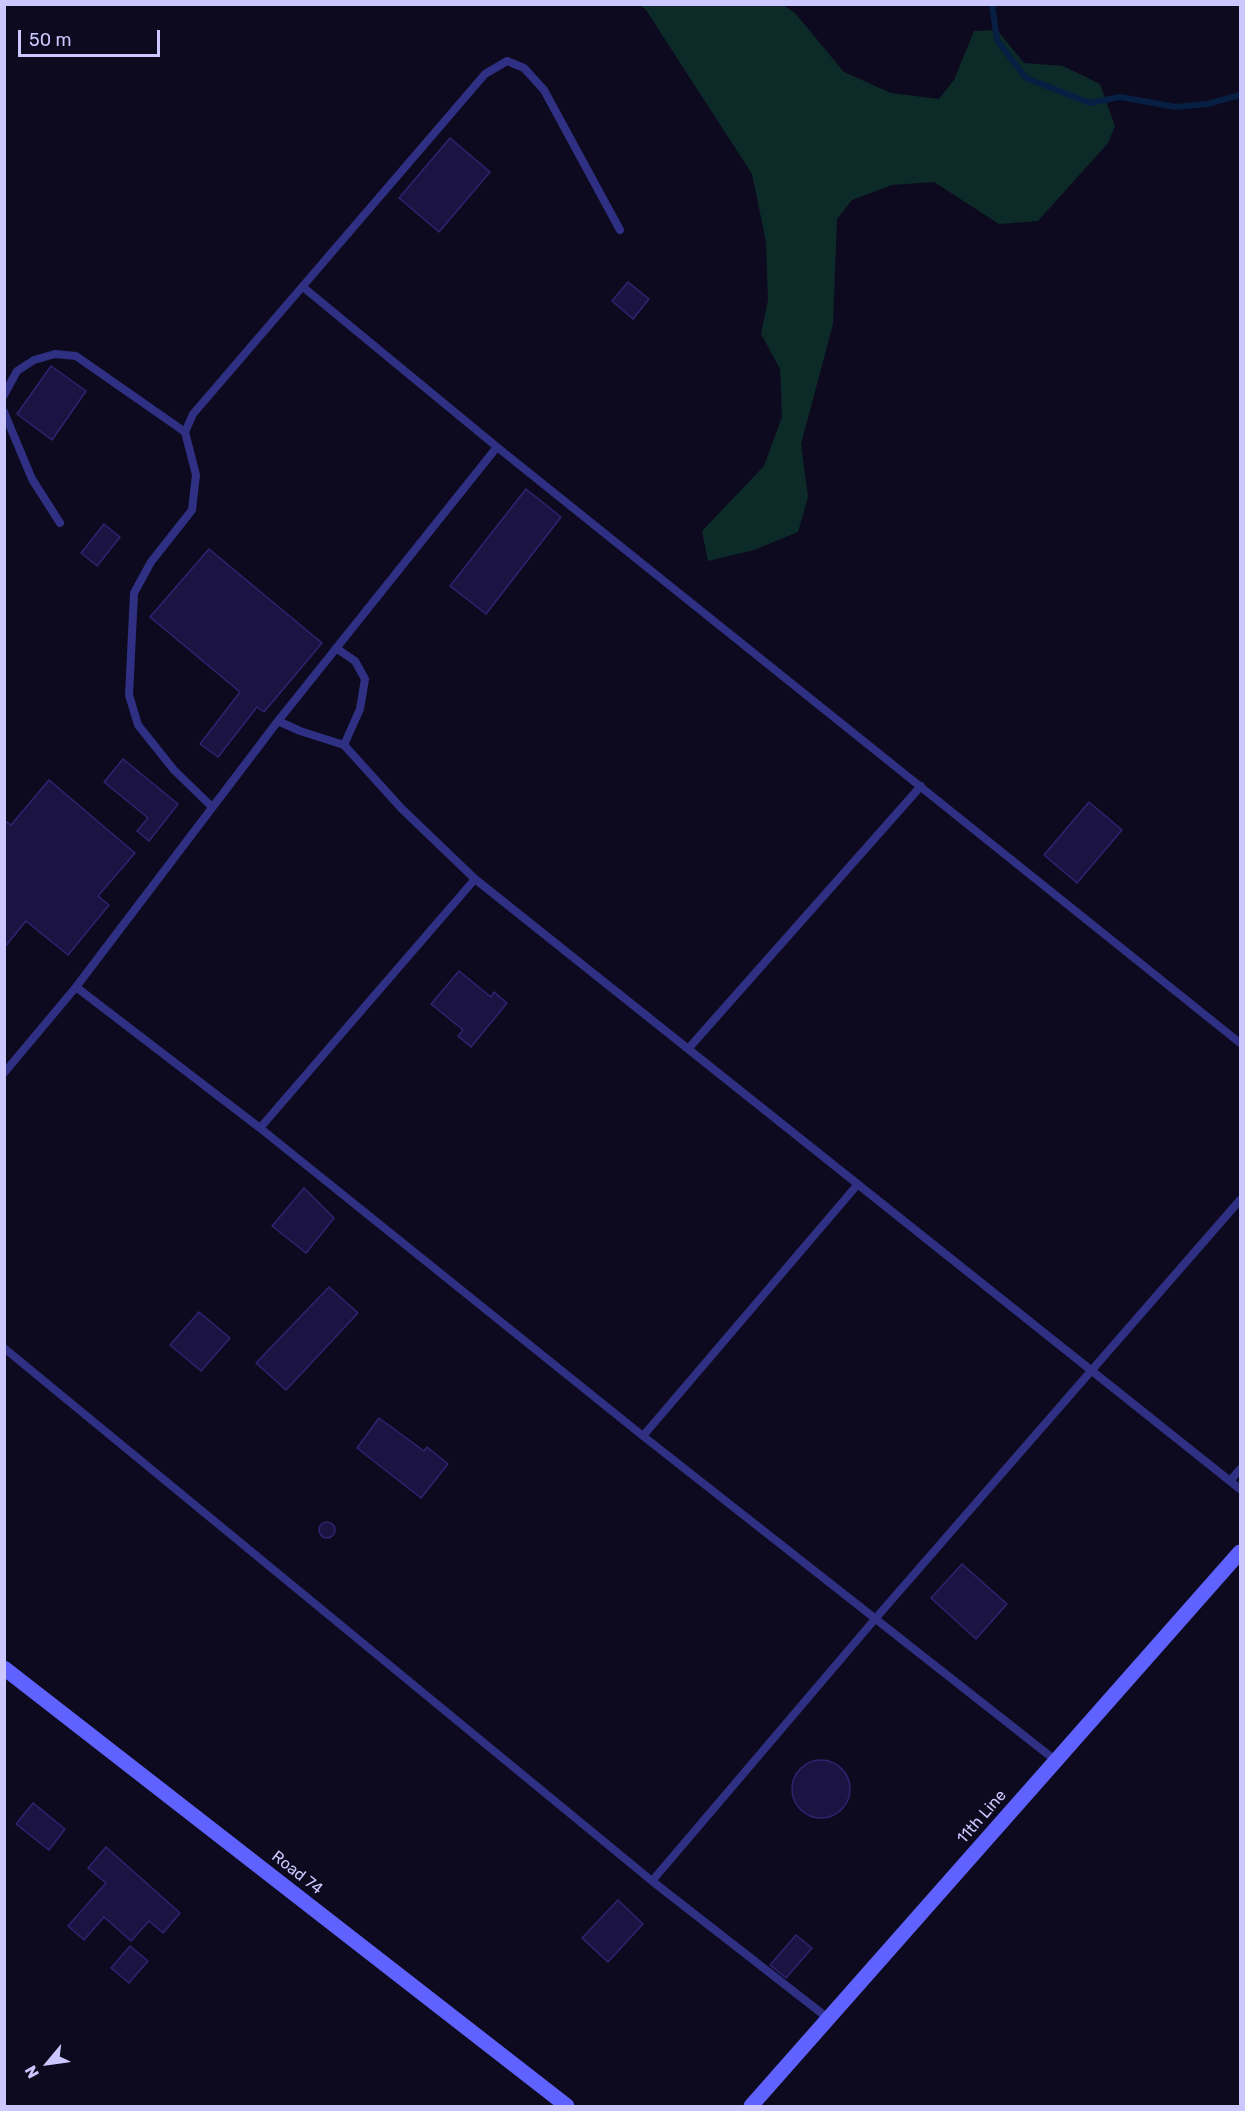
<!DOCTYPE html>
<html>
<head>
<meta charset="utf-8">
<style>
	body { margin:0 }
	#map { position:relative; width:1245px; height:2111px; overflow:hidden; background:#0d0a1f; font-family:Rubik,sans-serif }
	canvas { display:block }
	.frame { position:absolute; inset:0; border:6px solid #ccc8ff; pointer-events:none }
	.north { position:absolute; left:18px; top:2033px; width:60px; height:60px; -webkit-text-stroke:4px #0d0a1f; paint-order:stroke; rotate:241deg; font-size:16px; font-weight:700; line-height:24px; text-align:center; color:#ccc8ff }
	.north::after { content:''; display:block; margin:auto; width:21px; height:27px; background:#ccc8ff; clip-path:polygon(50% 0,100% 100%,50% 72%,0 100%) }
	.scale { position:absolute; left:18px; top:30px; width:142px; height:27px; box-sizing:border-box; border:3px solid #ccc8ff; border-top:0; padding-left:8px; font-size:18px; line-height:21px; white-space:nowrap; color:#ccc8ff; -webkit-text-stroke:4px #0d0a1f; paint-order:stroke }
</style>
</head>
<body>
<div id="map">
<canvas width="1245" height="2111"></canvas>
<div class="frame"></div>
<div class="north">N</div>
<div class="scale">50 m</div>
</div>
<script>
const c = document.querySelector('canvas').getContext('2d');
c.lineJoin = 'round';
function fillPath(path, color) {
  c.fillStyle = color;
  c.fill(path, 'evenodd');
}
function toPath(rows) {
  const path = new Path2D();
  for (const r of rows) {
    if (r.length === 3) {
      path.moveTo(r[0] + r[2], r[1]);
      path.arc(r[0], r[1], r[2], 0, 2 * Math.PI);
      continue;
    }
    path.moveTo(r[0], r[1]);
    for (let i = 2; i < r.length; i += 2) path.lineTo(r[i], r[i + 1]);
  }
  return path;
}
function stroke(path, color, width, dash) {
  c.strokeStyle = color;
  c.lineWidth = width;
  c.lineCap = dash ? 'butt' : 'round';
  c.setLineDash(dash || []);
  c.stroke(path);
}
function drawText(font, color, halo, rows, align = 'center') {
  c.font = font + ' Rubik,sans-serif';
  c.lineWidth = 4.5;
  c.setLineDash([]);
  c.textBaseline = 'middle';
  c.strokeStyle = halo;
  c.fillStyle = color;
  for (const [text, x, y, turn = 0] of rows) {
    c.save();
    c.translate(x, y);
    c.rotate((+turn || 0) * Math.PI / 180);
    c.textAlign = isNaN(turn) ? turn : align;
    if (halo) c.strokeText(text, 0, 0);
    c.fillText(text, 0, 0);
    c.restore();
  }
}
fillPath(toPath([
	[640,5,783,5,795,13,844,72,891,93,939,99,954,80,974,31,997,30,1024,63,1063,66,1100,84,1115,126,1108,143,1038,221,999,224,934,182,892,185,852,200,837,219,833,324,801,444,808,497,798,532,754,550,708,561,702,531,764,466,782,417,780,369,761,334,768,300,766,242,752,174,646,10]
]), '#0c2a27');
stroke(toPath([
	[992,4,997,40,1026,78,1090,103,1120,97,1176,107,1207,104,1240,95]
]), '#061f42', 6);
const building = toPath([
	[450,138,490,172,439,232,399,198,450,138],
	[628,282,649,299,633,319,612,301,628,282],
	[51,366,86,391,52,440,17,414,51,366],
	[526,489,561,517,486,614,450,586,526,489],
	[104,524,120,537,97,566,81,553,104,524],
	[209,549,322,643,264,712,257,707,218,757,200,744,240,692,150,617,209,549],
	[123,759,178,804,149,841,137,831,148,818,104,782,123,759],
	[49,780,135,853,98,896,109,905,68,955,26,921,4,948,4,820,11,825,49,780],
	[1089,802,1122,830,1077,883,1044,855,1089,802],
	[459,971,491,997,494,992,507,1003,471,1047,458,1036,463,1030,431,1004,459,971],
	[304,1188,334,1218,306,1253,272,1226,304,1188],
	[329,1287,358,1313,286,1390,256,1363,329,1287],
	[199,1312,230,1338,201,1371,170,1345,199,1312],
	[379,1418,424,1451,427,1447,448,1464,421,1498,357,1448,379,1418],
	[327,1530,8],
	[962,1564,1007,1604,976,1639,931,1598,962,1564],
	[821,1789,29],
	[33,1803,65,1829,49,1850,16,1824,33,1803],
	[106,1847,180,1913,163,1933,149,1921,131,1941,104,1917,84,1940,68,1926,106,1883,88,1868,106,1847],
	[618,1900,643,1924,608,1962,582,1938,618,1900],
	[796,1935,812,1948,786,1978,770,1965,796,1935],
	[130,1946,148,1961,129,1983,111,1968,130,1946]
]);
fillPath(building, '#1b1442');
stroke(building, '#2f2371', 1.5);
stroke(toPath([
	[303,287,497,447],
	[4,395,17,371,34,360,55,354,76,356,185,432],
	[4,412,32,479,60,523],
	[336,648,355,661,365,679,360,709,344,745,402,809,475,879,1240,1489],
	[278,721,300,731,344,745],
	[212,807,174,770,138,725,129,695,134,593,151,562,192,510,196,475,185,432,193,414,485,74,507,61,524,68,544,90,620,230],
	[76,987,260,1128,643,1436,1055,1760],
	[688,1049,921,786],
	[4,1073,76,987,278,721,497,447,1240,1043],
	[260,1128,475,879],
	[4,1348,652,1881,829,2019],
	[643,1436,858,1184],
	[1231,1480,1240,1469],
	[652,1881,875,1619,1240,1200]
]), '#2f3083', 8);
stroke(toPath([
	[4,1668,567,2106],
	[751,2106,1240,1552]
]), '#5f62ff', 15);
drawText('16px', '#ccc8ff', '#0d0a1f', [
	["11th Line",982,1817,-49],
	["Road 74",297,1873,38]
]);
</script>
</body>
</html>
